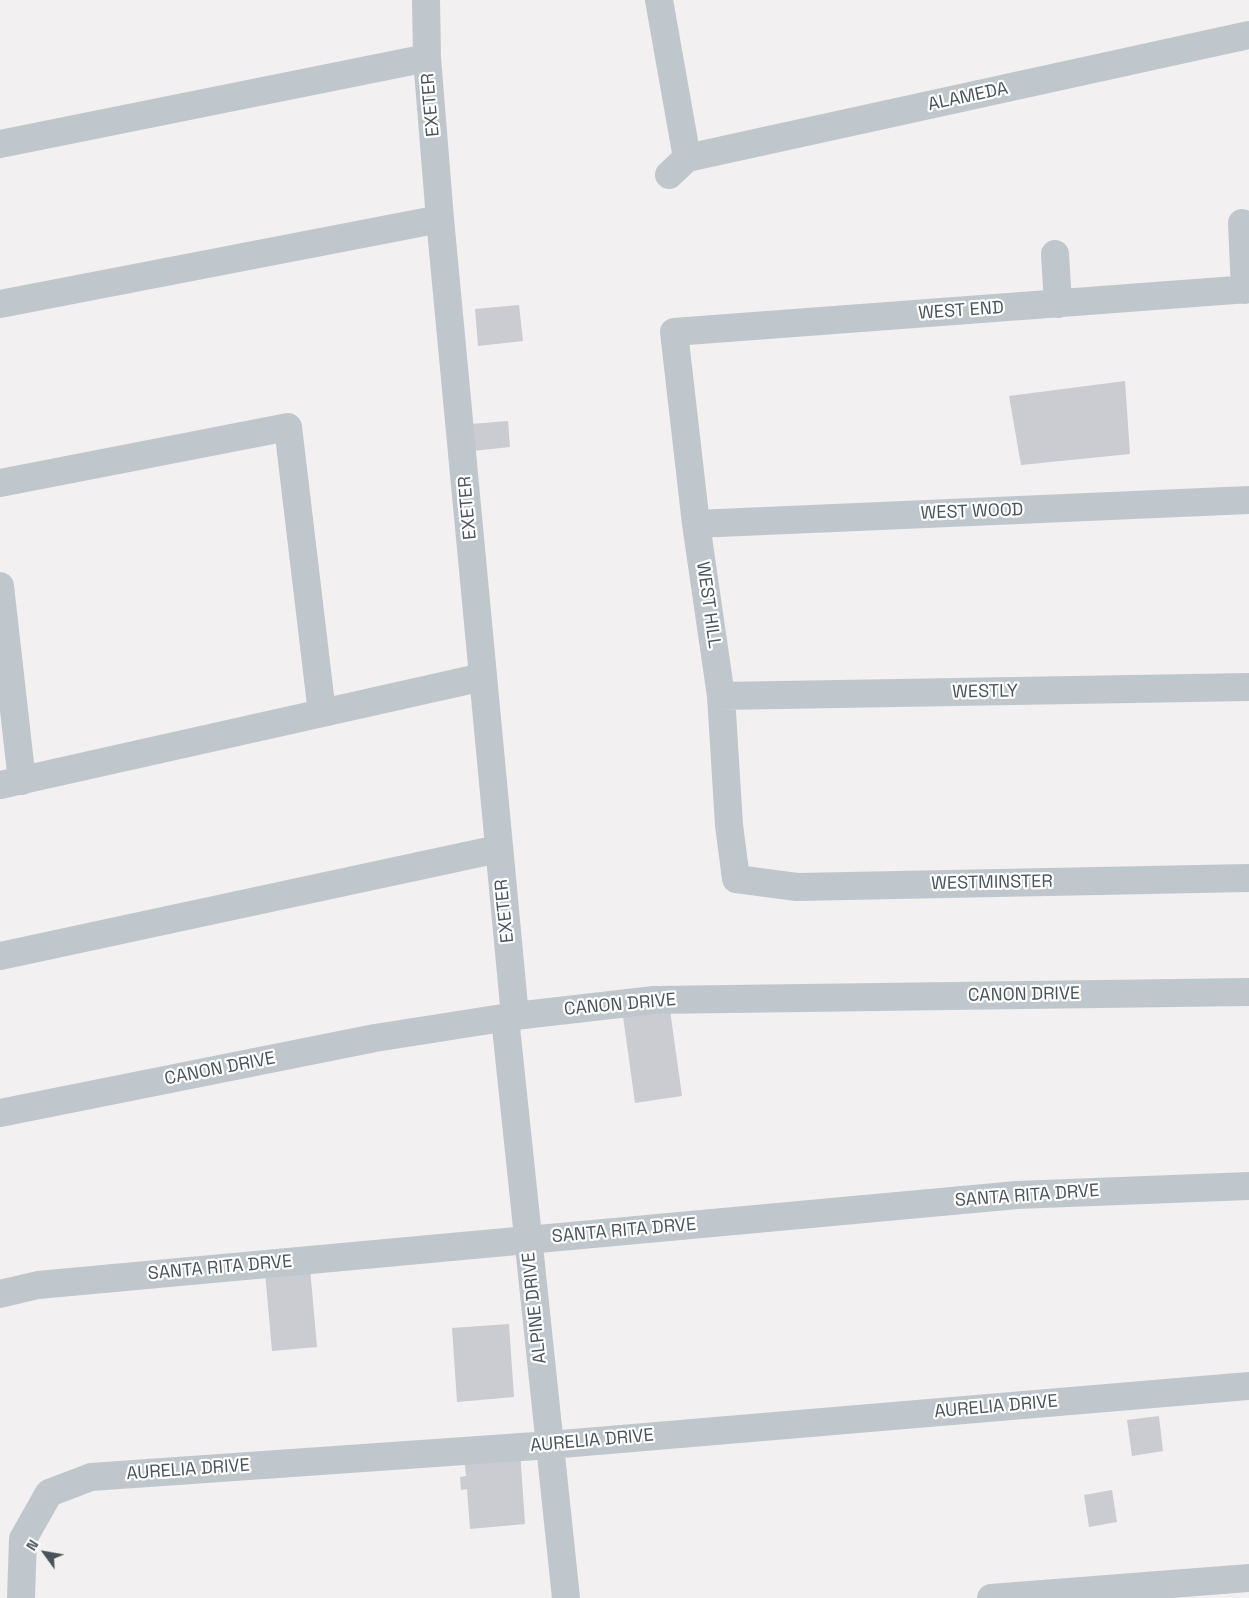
<!DOCTYPE html>
<html>
<head>
<meta charset="utf-8">
<style>
	body { margin:0 }
	#map { position:relative; width:1249px; height:1598px; overflow:hidden; background:#f2f0f0; font-family:"Space Grotesk",sans-serif }
	canvas { display:block }
	.north { position:absolute; left:20px; top:1528px; width:50px; height:50px; -webkit-text-stroke:4px #fff; paint-order:stroke; rotate:302deg; font-size:14px; font-weight:700; line-height:20px; text-align:center; color:#49535c }
	.north::after { content:''; display:block; margin:auto; width:18px; height:22px; background:#49535c; clip-path:polygon(50% 0,100% 100%,50% 72%,0 100%) }
</style>
</head>
<body>
<div id="map">
<canvas width="1249" height="1598"></canvas>
<div class="north">N</div>
</div>
<script>
const c = document.querySelector('canvas').getContext('2d');
c.lineJoin = 'round';
function fillPath(path, color) {
  c.fillStyle = color;
  c.fill(path, 'evenodd');
}
function toPath(rows) {
  const path = new Path2D();
  for (const r of rows) {
    path.moveTo(r[0], r[1]);
    for (let i = 2; i < r.length; i += 2) path.lineTo(r[i], r[i + 1]);
  }
  return path;
}
function stroke(path, color, width, dash) {
  c.strokeStyle = color;
  c.lineWidth = width;
  c.lineCap = dash ? 'butt' : 'round';
  c.setLineDash(dash || []);
  c.stroke(path);
}
function drawText(font, color, halo, rows, align = 'center') {
  c.font = font + ' "Space Grotesk",sans-serif';
  c.lineWidth = 4.5;
  c.setLineDash([]);
  c.textBaseline = 'middle';
  c.strokeStyle = halo;
  c.fillStyle = color;
  for (const [text, x, y, turn = 0] of rows) {
    c.save();
    c.translate(x, y);
    c.rotate((+turn || 0) * Math.PI / 180);
    c.textAlign = isNaN(turn) ? turn : align;
    if (halo) c.strokeText(text, 0, 0);
    c.fillText(text, 0, 0);
    c.restore();
  }
}
fillPath(toPath([
	[519,305,523,341,478,346,475,309],
	[1125,381,1130,454,1021,465,1009,396],
	[508,421,510,447,473,451,471,424],
	[669,1003,682,1096,635,1103,622,1009],
	[310,1268,317,1347,272,1351,265,1272],
	[509,1324,514,1397,457,1402,452,1328],
	[1159,1416,1163,1451,1132,1456,1127,1420],
	[520,1450,525,1524,470,1529,467,1489,461,1490,460,1477,466,1476,464,1455],
	[1112,1490,1117,1522,1089,1527,1084,1495]
]), '#caccd2');
stroke(toPath([
	[426,0,427,58,440,219,515,1016],
	[659,0,687,158],
	[0,144,427,58],
	[687,158,1249,35],
	[669,175,687,158],
	[1242,223,1245,290],
	[1055,254,1058,304],
	[1249,289,674,332,696,524,721,696,729,825,736,879,797,887,1249,878],
	[0,304,440,219],
	[0,483,288,427,322,713],
	[696,524,1249,500],
	[0,586,22,781],
	[721,696,1249,687],
	[0,785,483,677],
	[0,956,498,849],
	[505,1018,566,1598],
	[0,1113,375,1038,515,1016,654,1000,1249,992],
	[0,1294,38,1285,1017,1195,1249,1186],
	[21,1598,23,1539,49,1493,91,1477,550,1445,1249,1386],
	[991,1598,1249,1578]
]), '#bfc7cd', 28);
drawText('18px', '#49535c', '#fff', [
	["ALAMEDA",968,97,-12],
	["EXETER",431,105,-95],
	["WEST END",961,311,-4],
	["EXETER",468,508,-95],
	["WEST WOOD",972,512,-2],
	["WEST HILL",708,605,82],
	["WESTLY",985,692,-1],
	["WESTMINSTER",992,883,-1],
	["EXETER",505,911,-96],
	["CANON DRIVE",1024,995,-1],
	["CANON DRIVE",620,1005,-5],
	["CANON DRIVE",220,1069,-11],
	["SANTA RITA DRVE",1027,1196,-4],
	["SANTA RITA DRVE",624,1231,-5],
	["SANTA RITA DRVE",220,1268,-5],
	["ALPINE DRIVE",535,1308,-96],
	["AURELIA DRIVE",996,1407,-5],
	["AURELIA DRIVE",592,1441,-5],
	["AURELIA DRIVE",188,1470,-4]
]);
</script>
</body>
</html>
